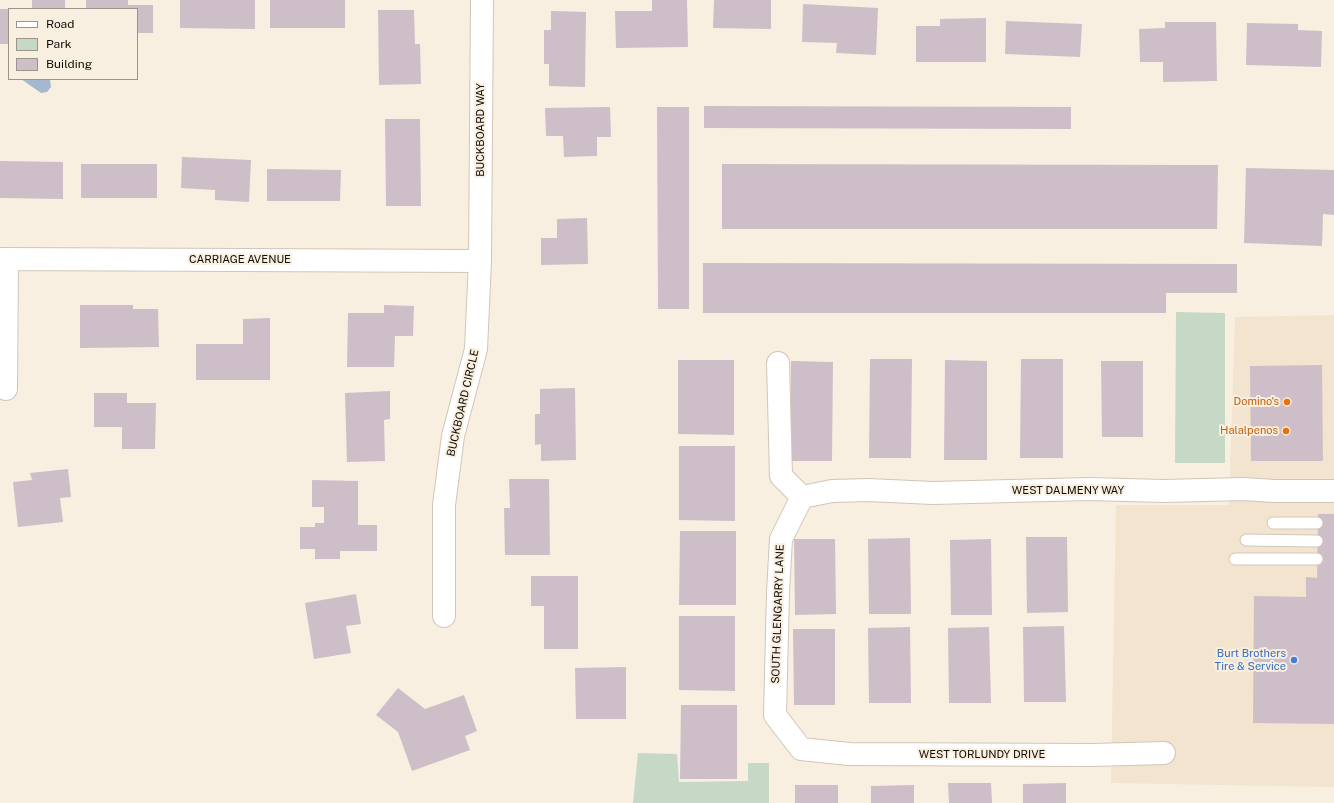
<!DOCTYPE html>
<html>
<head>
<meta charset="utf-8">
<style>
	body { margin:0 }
	#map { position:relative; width:1334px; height:803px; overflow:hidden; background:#f9efe0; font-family:"Public Sans",sans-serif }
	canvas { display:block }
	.legend { position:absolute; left:8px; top:8px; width:130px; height:72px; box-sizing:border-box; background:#f9efe0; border:1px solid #9b9489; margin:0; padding:5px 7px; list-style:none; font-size:12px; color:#0e0b06 }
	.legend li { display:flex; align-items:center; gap:8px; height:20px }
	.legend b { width:20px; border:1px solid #9b9489 }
</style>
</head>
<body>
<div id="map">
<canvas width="1334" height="803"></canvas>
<ul class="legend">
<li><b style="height:5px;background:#fff"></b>Road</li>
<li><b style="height:11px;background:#c6d9c6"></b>Park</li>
<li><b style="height:11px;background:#cdbec8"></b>Building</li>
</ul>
</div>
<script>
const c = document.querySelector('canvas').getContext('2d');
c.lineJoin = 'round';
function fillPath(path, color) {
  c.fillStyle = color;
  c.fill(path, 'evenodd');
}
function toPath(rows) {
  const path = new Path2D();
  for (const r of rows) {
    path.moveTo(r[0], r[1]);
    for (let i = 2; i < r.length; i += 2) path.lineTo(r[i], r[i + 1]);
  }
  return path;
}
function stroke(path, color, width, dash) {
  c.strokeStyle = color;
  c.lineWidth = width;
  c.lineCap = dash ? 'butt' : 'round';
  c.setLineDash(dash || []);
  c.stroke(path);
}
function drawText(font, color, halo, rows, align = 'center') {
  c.font = font + ' "Public Sans",sans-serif';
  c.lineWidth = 4;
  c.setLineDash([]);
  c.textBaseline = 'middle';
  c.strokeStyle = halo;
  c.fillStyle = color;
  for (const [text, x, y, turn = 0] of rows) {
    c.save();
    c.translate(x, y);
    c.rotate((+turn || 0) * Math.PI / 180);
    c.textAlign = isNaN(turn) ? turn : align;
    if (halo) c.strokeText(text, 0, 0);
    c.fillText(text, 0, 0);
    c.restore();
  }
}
fillPath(toPath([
	[1334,315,1334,787,1111,783,1116,505,1229,505,1235,317]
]), '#f2e4cf');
fillPath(toPath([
	[1176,312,1225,313,1225,463,1175,463],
	[638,753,677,754,679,782,748,781,748,763,769,763,769,803,633,803]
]), '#c6d9c6');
fillPath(toPath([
	[21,79,50,79,51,87,47,92,41,93]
]), '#a4b8d0');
fillPath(toPath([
	[32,0,65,0,65,9,32,9],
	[86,0,128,0,128,5,153,5,153,33,137,33,137,9,86,9],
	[180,0,255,0,255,29,180,28],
	[270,0,345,0,345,28,270,28],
	[652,0,687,0,688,47,616,48,615,11,652,11],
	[714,0,771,0,771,29,713,28],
	[803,4,878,8,876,55,836,53,837,43,802,42],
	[0,9,9,9,9,44,0,44],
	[378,10,414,10,415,44,420,44,421,84,379,85],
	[551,11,586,12,585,87,549,86,549,64,544,64,544,30,551,30],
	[986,18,986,62,916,62,916,26,940,26,940,19],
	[1006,21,1082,24,1080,57,1005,54],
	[1165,22,1216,22,1217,81,1163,82,1163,62,1140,62,1139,29,1165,28],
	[1247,23,1298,24,1298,30,1322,31,1321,67,1246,65],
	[704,106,1071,107,1071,129,704,128],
	[610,107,611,137,597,137,597,156,564,157,563,136,546,136,545,108],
	[657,107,689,107,689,309,658,309],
	[385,119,420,119,421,206,386,206],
	[182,157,251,160,249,202,215,200,215,190,181,188],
	[0,161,63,162,63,199,0,198],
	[81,164,157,164,157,198,81,198],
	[722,164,1218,165,1217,229,722,229],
	[1246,168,1334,170,1334,215,1323,214,1322,246,1244,243],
	[267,169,341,170,340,201,267,201],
	[587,218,588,264,541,265,541,238,557,238,557,219],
	[703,263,1237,264,1237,293,1166,293,1166,313,703,313],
	[80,305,133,305,133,309,158,309,159,347,80,348],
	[384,305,414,306,413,336,395,336,394,367,347,367,348,313,384,313],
	[270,318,270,380,196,380,196,344,243,344,243,319],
	[870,359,912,359,911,458,869,458],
	[1021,359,1063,359,1063,458,1020,458],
	[678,360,734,360,734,435,678,434],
	[945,360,987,361,987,460,944,460],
	[791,361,833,362,832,461,790,461],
	[1101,361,1143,361,1143,437,1102,437],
	[1322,365,1323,461,1251,461,1250,366],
	[575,388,576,460,541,461,541,444,535,445,535,414,540,414,540,389],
	[390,391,390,419,384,420,385,461,347,462,345,393],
	[94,393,127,393,127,403,156,403,155,449,122,449,122,427,94,427],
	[679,446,735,446,735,521,679,520],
	[68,469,71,497,60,498,63,522,18,527,13,482,32,480,30,473],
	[509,479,549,479,550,555,505,555,504,508,510,508],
	[312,480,358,481,358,525,377,525,377,551,340,551,340,559,315,559,315,549,300,549,300,527,315,527,315,523,324,523,324,507,312,507],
	[1318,514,1334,514,1334,724,1253,723,1254,596,1306,597,1306,577,1317,578],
	[680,531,736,531,736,605,679,605],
	[1026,537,1067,537,1068,612,1027,613],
	[910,538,911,614,869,614,868,539],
	[794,539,835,539,836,614,795,615],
	[991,539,992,615,951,615,950,540],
	[531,576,578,576,578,649,544,649,544,606,531,606],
	[356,594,361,624,346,626,351,653,314,659,305,603],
	[679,616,735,616,735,691,679,690],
	[1064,626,1066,702,1024,702,1023,627],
	[910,627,911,703,869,703,868,628],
	[989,627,991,703,949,703,948,628],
	[793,629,835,629,835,705,794,705],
	[626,667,626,719,576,719,575,668],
	[398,688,425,709,464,695,477,731,465,736,470,750,412,771,398,732,376,715],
	[681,705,737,705,737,779,680,779],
	[948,783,991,783,992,803,949,803],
	[1066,783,1066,803,1023,803,1023,784],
	[795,785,838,785,838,803,795,803],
	[914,785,914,803,871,803,871,786]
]), '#cdbec8');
const service = toPath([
	[1273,523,1317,523],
	[1246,540,1317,541],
	[1235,559,1317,559]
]);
const minor = toPath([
	[0,259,480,261],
	[778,363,781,476,802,497,781,539,778,592,775,715,801,749,849,754,1092,755,1164,753],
	[6,389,7,259],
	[802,497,832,491,868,490,933,493,1089,489,1164,491,1243,489,1274,491,1334,491],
	[444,616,444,505,453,436,476,349,480,261,482,0]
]);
stroke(service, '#d0c6b8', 13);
stroke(minor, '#d0c6b8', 24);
stroke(service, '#fff', 11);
stroke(minor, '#fff', 22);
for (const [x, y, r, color] of [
	[1287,402,4,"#e8710a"],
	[1286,431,4,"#e8710a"],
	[1294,660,4,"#3f7fe0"]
]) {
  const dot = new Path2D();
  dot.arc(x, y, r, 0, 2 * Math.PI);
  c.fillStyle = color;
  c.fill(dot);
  stroke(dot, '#f9efe0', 1.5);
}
drawText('11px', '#0e0b06', '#f9efe0', [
	["BUCKBOARD WAY",481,130,-90],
	["CARRIAGE AVENUE",240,260],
	["BUCKBOARD CIRCLE",463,403,-77],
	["WEST DALMENY WAY",1068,491],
	["SOUTH GLENGARRY LANE",778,614,-88],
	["WEST TORLUNDY DRIVE",982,755]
]);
drawText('11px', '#c56008', '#f9efe0', [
	["Domino's",1279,402],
	["Halalpenos",1278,431]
], 'right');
drawText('11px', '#366cbe', '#f9efe0', [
	["Burt Brothers",1286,654],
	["Tire & Service",1286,667]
], 'right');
</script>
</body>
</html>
